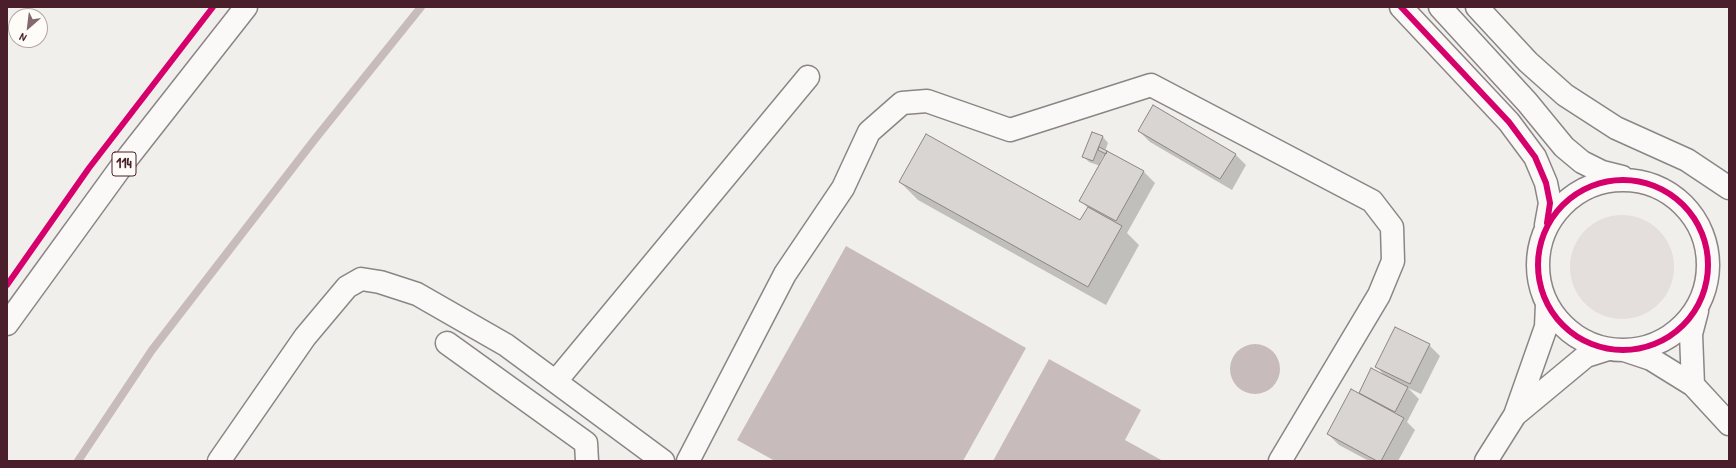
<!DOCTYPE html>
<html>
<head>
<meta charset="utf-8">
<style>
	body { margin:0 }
	#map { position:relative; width:1736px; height:468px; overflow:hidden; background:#f1efec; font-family:"Patrick Hand",sans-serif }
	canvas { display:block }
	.frame { position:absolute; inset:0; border:8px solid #4a1f2b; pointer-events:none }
	.north { position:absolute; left:8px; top:8px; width:40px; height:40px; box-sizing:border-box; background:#fdfcf7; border:1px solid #b5a4a5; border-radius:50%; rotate:208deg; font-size:11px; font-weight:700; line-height:16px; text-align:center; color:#4a1f2b }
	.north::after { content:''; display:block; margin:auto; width:14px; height:18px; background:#84686f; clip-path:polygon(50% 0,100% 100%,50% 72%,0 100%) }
</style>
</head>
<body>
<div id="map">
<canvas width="1736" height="468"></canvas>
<div class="frame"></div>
<div class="north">N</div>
</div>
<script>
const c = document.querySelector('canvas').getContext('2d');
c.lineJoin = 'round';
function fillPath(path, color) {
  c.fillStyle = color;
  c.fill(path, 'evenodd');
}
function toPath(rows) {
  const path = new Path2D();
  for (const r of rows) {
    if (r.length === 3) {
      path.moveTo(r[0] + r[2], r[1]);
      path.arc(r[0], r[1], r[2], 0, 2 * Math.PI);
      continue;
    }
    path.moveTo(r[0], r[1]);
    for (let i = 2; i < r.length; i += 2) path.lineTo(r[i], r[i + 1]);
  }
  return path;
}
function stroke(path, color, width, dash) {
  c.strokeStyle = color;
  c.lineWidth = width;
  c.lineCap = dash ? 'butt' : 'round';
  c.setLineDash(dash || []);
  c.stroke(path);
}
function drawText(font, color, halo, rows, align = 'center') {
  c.font = font + ' "Patrick Hand",sans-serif';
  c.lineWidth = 3;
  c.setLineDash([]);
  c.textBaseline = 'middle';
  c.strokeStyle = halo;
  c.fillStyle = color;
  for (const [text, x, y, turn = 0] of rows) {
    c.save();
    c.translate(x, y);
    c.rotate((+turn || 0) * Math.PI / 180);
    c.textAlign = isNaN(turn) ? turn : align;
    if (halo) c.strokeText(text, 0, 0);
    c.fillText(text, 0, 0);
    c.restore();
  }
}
fillPath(toPath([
	[1622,267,52]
]), '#e4dedc');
fillPath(toPath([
	[846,246,1026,348,963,461,775,461,737,440],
	[1255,369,25],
	[1049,359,1141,410,1125,440,1163,461,993,461]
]), '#c8bbbb');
fillPath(toPath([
	[1139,131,1235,154,1246,165,1232,190,1150,142],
	[1092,133,1103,137,1108,143,1105,151,1144,172,1155,183,1127,233,1139,245,1106,305,918,200,900,182,1081,221,1088,208,1081,201,1100,166,1089,162,1083,156],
	[1104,155,1106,156,1102,163,1100,162],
	[1429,345,1440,356,1421,394,1408,388,1419,399,1407,422,1415,430,1398,461,1369,461,1339,445,1328,434,1359,395,1372,370,1386,377,1376,366]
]), '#0003');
stroke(toPath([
	[78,461,152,350,315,139,421,7]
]), '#c8bbbb', 8);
const building = toPath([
	[1153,105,1236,154,1220,179,1138,131,1153,105],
	[1092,132,1103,136,1093,161,1082,157,1092,132],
	[926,134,1080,220,1088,207,1122,226,1088,287,899,182,926,134],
	[1099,147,1107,151,1106,154,1098,150,1099,147],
	[1107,151,1144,171,1116,221,1079,201,1107,151],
	[1395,327,1430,344,1410,384,1375,367,1395,327],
	[1371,368,1408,387,1395,412,1359,393,1371,368],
	[1351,389,1404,418,1381,461,1377,461,1327,434,1351,389]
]);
fillPath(building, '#d8d5d3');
stroke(building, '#8d8485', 1);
const minor = toPath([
	[1401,7,1509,122,1535,157,1546,183,1550,203,1546,225],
	[1440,7,1527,102,1564,147,1582,162,1602,172,1622,177],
	[1477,7,1528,62,1565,95,1616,128,1687,160,1729,188],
	[1623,265,85],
	[1547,304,1546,327,1515,415,1586,356,1608,349],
	[447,343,586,443,587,461],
	[1627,351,1651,359,1693,385,1691,334,1697,311],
	[556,381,808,77],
	[1693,385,1729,424],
	[219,461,305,337,347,287,361,279,380,282,417,294,506,345,663,461],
	[688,461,785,274,843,188,869,132,902,103,927,101,1010,130,1151,85,1372,201,1392,227,1393,261,1379,295,1280,461],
	[1486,461,1515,415]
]);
const major = toPath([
	[7,324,129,156,246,7]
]);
stroke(minor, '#8d8485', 25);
stroke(major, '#8d8485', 25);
stroke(minor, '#faf9f7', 22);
stroke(major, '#faf9f7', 22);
stroke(toPath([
	[1401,7,1509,122,1535,157,1546,183,1550,203,1547,223],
	[1623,265,85],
	[7,285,89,168,213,7]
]), '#d6006c', 6);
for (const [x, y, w] of [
	[124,164,24]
]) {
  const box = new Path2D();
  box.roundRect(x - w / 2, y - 12, w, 24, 3);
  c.fillStyle = '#fdfcf7';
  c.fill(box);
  stroke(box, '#4a1f2b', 1);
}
drawText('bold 14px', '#4a1f2b', null, [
	["114",124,164]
]);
</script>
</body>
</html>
